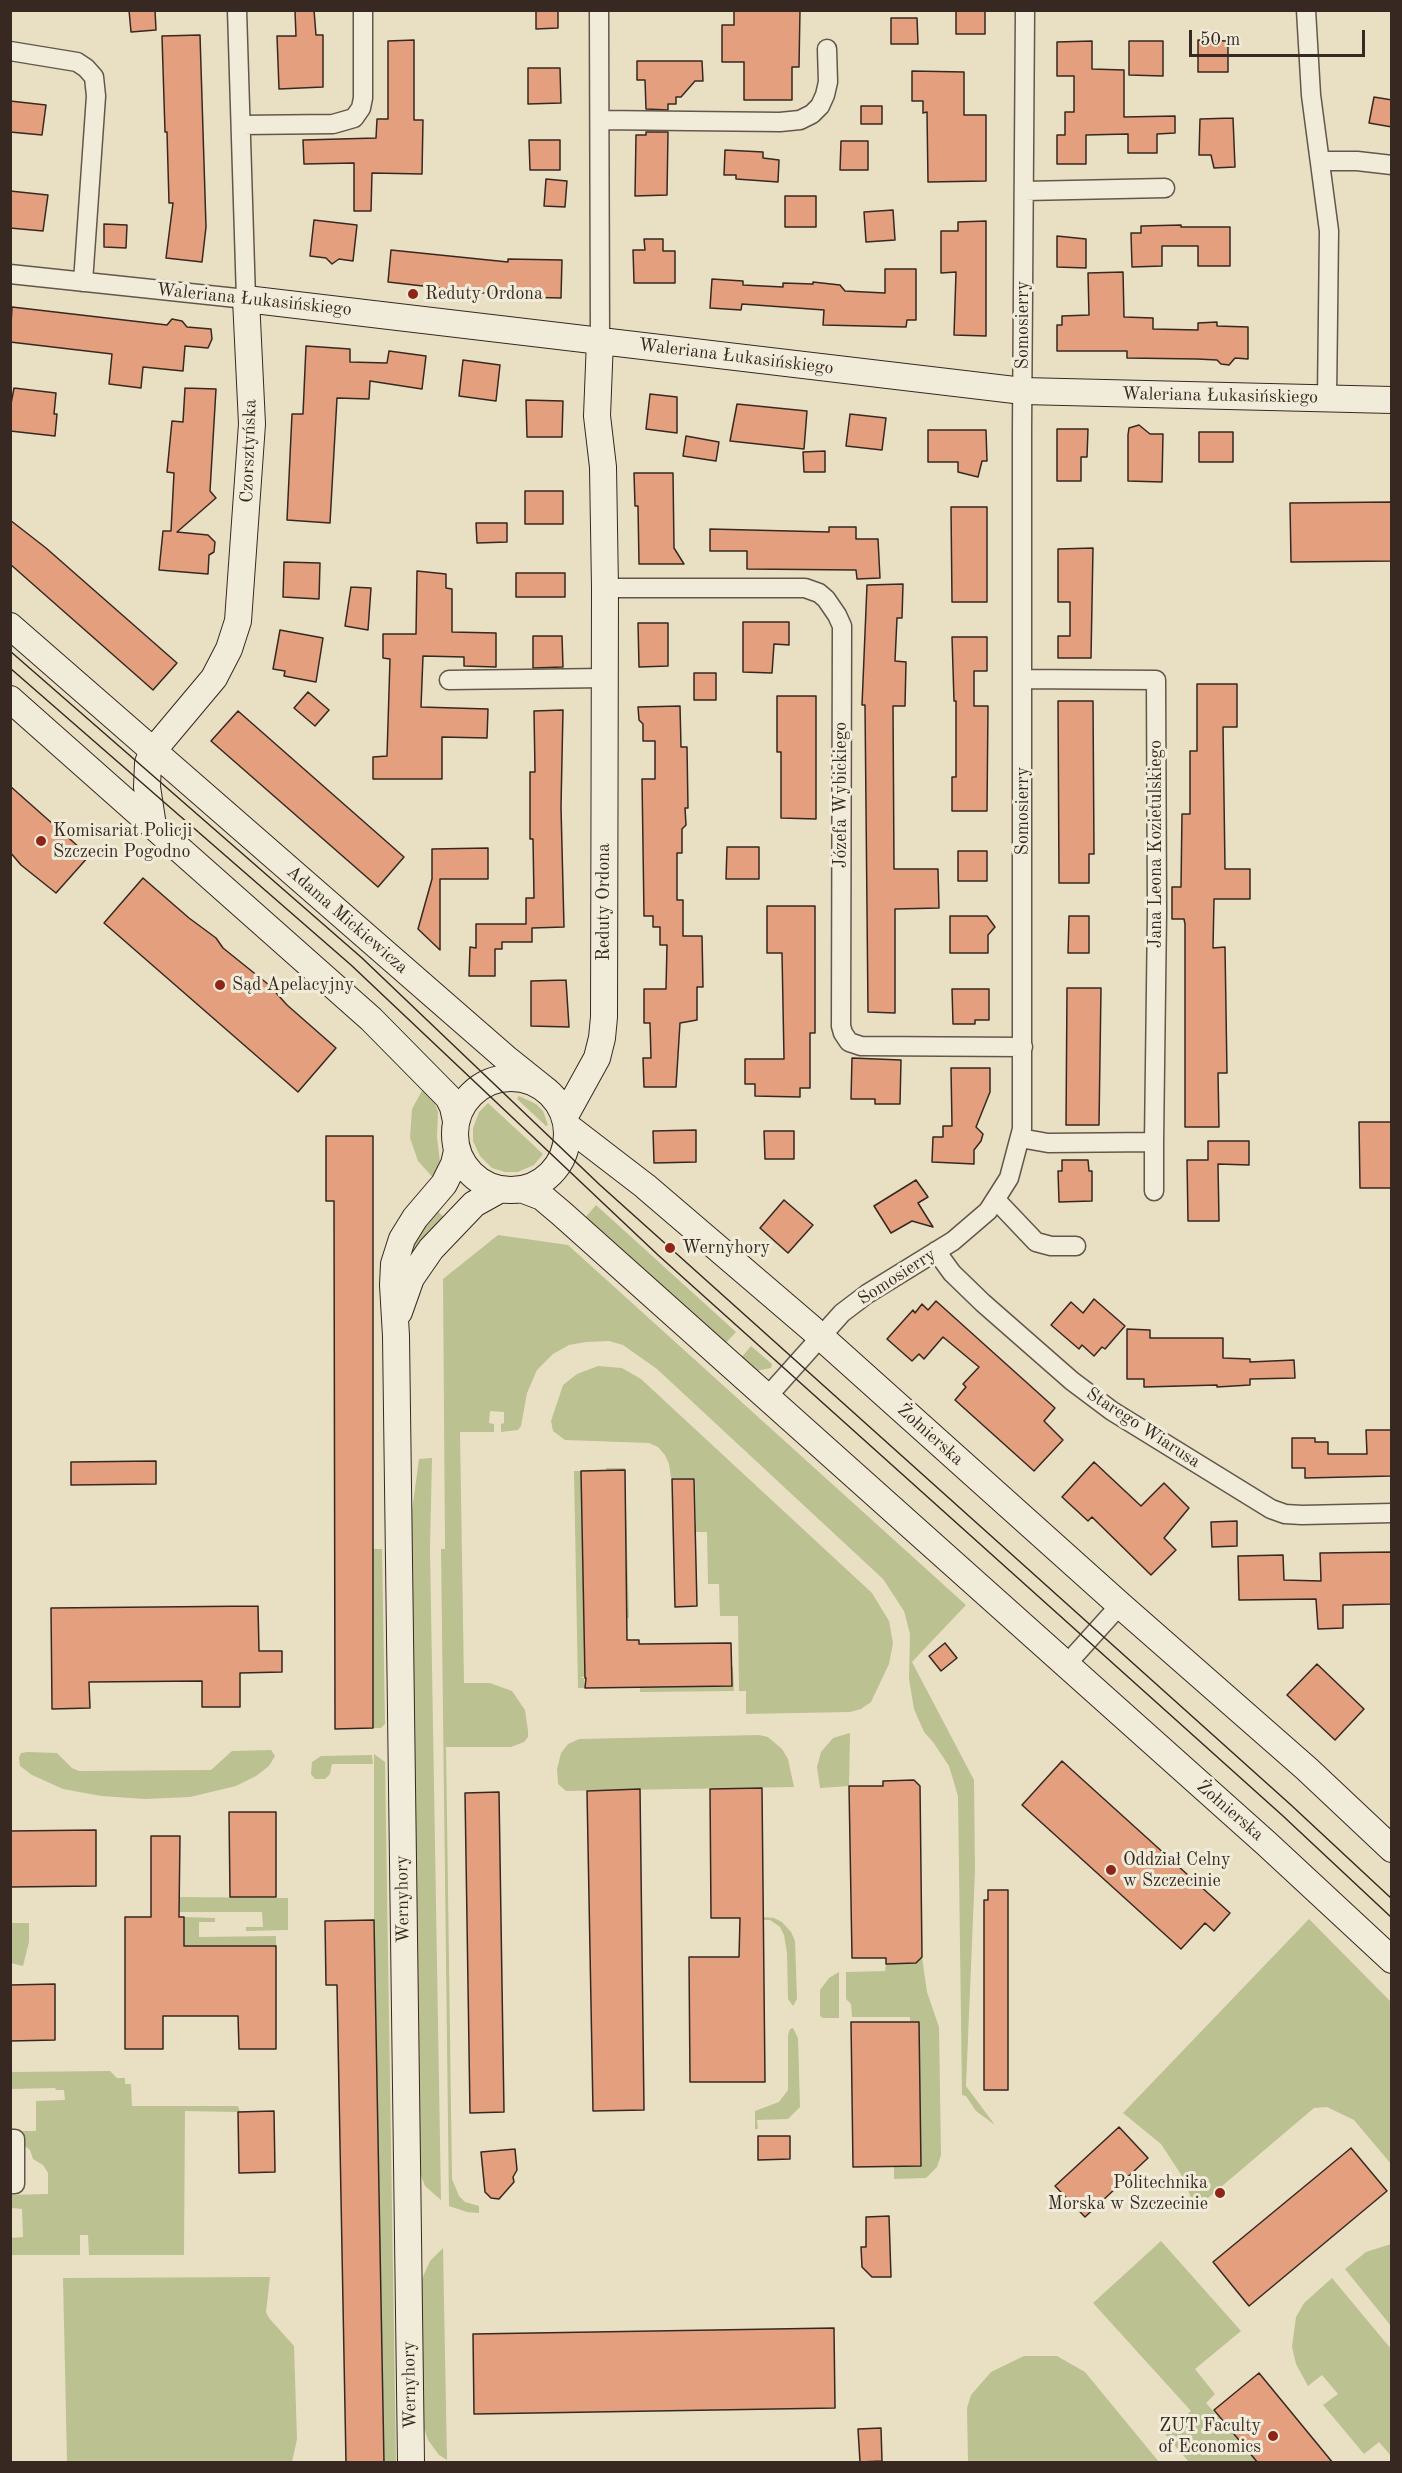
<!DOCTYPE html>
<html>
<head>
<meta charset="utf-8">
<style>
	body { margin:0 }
	#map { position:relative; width:1402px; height:2473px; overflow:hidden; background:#e9e0c4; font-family:"Old Standard TT",serif }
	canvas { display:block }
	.frame { position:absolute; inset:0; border:12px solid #372921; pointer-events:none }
	.scale { position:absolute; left:1189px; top:30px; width:176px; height:27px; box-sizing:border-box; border:3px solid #372921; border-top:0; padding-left:8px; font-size:18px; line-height:21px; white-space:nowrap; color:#372921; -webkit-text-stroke:4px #f1ebd9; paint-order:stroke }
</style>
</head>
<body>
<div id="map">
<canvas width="1402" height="2473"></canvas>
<div class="frame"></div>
<div class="scale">50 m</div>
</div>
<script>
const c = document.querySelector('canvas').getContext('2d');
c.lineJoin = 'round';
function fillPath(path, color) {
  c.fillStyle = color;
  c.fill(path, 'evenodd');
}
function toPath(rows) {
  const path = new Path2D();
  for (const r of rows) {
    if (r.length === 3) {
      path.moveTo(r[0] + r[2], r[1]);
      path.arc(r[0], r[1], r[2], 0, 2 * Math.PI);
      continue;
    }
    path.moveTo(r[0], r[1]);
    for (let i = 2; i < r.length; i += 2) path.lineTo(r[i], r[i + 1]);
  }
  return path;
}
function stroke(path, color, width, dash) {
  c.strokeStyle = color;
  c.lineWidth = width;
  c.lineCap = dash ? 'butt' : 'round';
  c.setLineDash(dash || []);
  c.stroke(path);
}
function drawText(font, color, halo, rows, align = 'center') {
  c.font = font + ' "Old Standard TT",serif';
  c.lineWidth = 6;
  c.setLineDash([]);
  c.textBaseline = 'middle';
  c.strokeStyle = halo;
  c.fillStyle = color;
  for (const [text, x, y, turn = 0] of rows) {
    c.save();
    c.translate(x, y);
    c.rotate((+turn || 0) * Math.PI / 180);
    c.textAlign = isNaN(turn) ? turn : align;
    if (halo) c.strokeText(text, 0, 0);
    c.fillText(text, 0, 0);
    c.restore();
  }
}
fillPath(toPath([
	[424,1087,433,1098,438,1112,437,1137,440,1162,436,1181,418,1161,410,1138,412,1109],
	[519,1096,536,1104,543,1111,548,1125,546,1126,517,1099],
	[488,1103,543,1154,534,1165,518,1172,505,1172,492,1168,480,1156,473,1141,473,1128,479,1112],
	[596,1205,736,1332,724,1345,584,1219],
	[434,1208,445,1218,411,1255,408,1255],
	[498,1235,568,1245,966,1605,912,1662,974,1780,975,1871,966,2086,995,2125,976,2111,966,2096,962,2095,958,1796,949,1766,933,1742,924,1732,914,1709,909,1679,910,1634,904,1611,883,1579,657,1369,623,1345,609,1341,586,1342,569,1345,553,1354,537,1370,527,1393,521,1426,518,1430,501,1432,501,1424,504,1423,504,1412,490,1411,489,1423,494,1424,494,1432,460,1432,464,1683,490,1683,512,1691,525,1710,528,1731,528,1737,524,1742,511,1747,446,1747,452,2179,459,2196,465,2202,479,2206,479,2213,467,2212,449,2206,441,1549,445,1549,443,1279],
	[751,1346,772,1364,771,1368,756,1371,740,1359],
	[598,1366,622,1368,641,1379,872,1593,889,1621,893,1643,889,1664,871,1702,861,1709,850,1712,746,1714,746,1691,739,1691,738,1616,720,1616,719,1584,708,1584,707,1532,696,1532,695,1478,671,1478,669,1464,665,1455,658,1447,649,1443,565,1440,553,1431,551,1421,563,1385,577,1374],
	[432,1458,430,1548,441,2200,425,2186,420,2173,409,1533,419,1459],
	[606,1468,625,1468,629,1618,627,1618,625,1470,606,1470],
	[574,1471,581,1471,585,1676,580,1678,584,1678,585,1688,578,1688],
	[373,1549,382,1549,385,1724,381,1728,373,1728],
	[731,1667,733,1667,734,1691,640,1692,640,1688,731,1686],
	[850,1733,849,1786,820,1788,817,1767,821,1752,833,1738],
	[759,1735,768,1737,782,1749,788,1759,794,1787,566,1791,558,1784,557,1769,561,1753,568,1744,579,1739],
	[271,1750,275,1756,269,1766,256,1776,236,1786,190,1797,145,1799,101,1796,63,1789,32,1775,20,1766,19,1758,21,1753,27,1752,57,1753,72,1768,79,1771,211,1770,232,1751],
	[374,1754,385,1762,396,2462,384,2462,374,1920],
	[372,1755,373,1764,332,1764,330,1774,325,1779,315,1779,311,1774,312,1762,321,1756],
	[179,1897,288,1898,288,1930,246,1931,246,1927,263,1927,262,1912,179,1912],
	[184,1917,215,1918,215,1922,199,1922,199,1937,276,1936,276,1946,182,1946],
	[764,1917,774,1918,782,1922,791,1932,795,1941,797,1999,793,2006,788,1999,787,1953,784,1935,780,1927,770,1920,764,1920],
	[1309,1919,1391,2002,1391,2164,1354,2120,1327,2107,1314,2108,1195,2209,1184,2179,1161,2144,1123,2113],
	[10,1923,29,1923,29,1942,23,1966,11,1963],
	[922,1957,927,1992,939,2027,941,2155,937,2167,926,2178,894,2179,894,2167,921,2166,919,2022,910,2022,910,2017,852,2017,851,2004,846,1999,846,1972,885,1971,886,1964,916,1963],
	[839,1972,839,2018,823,2018,820,2016,820,1990,829,1978],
	[793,2028,798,2038,800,2107,788,2119,757,2120,758,2129,755,2129,755,2111,779,2102,788,2090,788,2035,790,2029],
	[110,2071,117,2078,125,2078,125,2084,131,2084,132,2106,238,2106,240,2112,185,2111,184,2255,89,2255,88,2235,80,2235,80,2255,11,2255,11,2238,23,2237,22,2209,11,2208,10,2195,48,2194,48,2173,43,2165,33,2159,30,2150,24,2145,23,2131,36,2131,36,2101,65,2100,64,2090,56,2090,55,2088,11,2089,11,2072],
	[1161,2241,1241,2331,1195,2369,1215,2394,1206,2403,1258,2462,1189,2462,1165,2434,1191,2411,1093,2303],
	[1391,2244,1392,2244,1391,2326,1345,2269,1366,2252],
	[443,2248,447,2460,439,2455,428,2440,421,2418,421,2281,430,2261],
	[270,2277,266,2312,269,2318,294,2346,297,2439,292,2462,67,2462,63,2278],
	[1332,2278,1391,2349,1391,2456,1379,2442,1364,2454,1323,2405,1338,2394,1322,2375,1308,2386,1296,2364,1292,2347,1296,2317,1304,2303],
	[1024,2356,1057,2356,1085,2372,1159,2462,968,2462,967,2408,971,2395,991,2372]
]), '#bbc190');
const building = toPath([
	[129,10,155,10,156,30,131,32,129,10],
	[314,10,316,35,323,35,323,87,279,89,277,36,296,36,295,11,314,10],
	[536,10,558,10,558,28,536,29,536,10],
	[734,10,800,10,799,67,792,67,792,100,744,100,744,62,722,62,722,25,734,25,734,10],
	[956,10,985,10,985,34,956,34,956,10],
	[891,18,917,18,918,44,891,44,891,18],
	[200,35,206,227,202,262,166,258,173,203,169,203,167,132,165,132,162,36,200,35],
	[414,40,414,120,423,120,422,174,372,173,371,211,354,211,354,163,304,164,303,140,376,138,377,119,388,119,388,41,414,40],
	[1198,40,1228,41,1228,72,1198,72,1198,40],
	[1092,41,1092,69,1124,70,1124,117,1175,116,1175,133,1157,134,1157,153,1128,153,1128,134,1086,135,1086,164,1057,164,1057,135,1065,135,1065,112,1074,112,1074,76,1057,76,1057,42,1092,41],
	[1129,41,1163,41,1163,76,1129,75,1129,41],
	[637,61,702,61,703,81,695,81,681,97,676,97,676,104,668,104,668,110,646,109,645,80,637,80,637,61],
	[528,68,560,68,561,103,528,104,528,68],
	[912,71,964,72,964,115,986,115,986,181,928,182,927,112,923,113,923,101,912,101,912,71],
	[1374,97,1392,100,1392,127,1369,123,1374,97],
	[10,101,46,105,42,135,10,132,10,101],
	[861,106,882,106,882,124,861,124,861,106],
	[1233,118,1235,167,1214,168,1211,155,1199,155,1200,119,1233,118],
	[646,132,668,132,667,195,635,196,636,135,646,135,646,132],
	[529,140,560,140,560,170,530,170,529,140],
	[841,141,868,141,868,170,840,170,841,141],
	[725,150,763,152,763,158,779,160,778,182,736,179,736,175,724,175,725,150],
	[546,179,567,181,565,207,544,206,546,179],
	[10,191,48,195,43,231,10,228,10,191],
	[785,196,816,196,816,227,785,227,785,196],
	[893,210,895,240,866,242,864,212,893,210],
	[314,220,357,225,353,261,339,259,332,264,326,258,310,256,314,220],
	[986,221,986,336,954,335,956,272,941,273,941,231,958,231,958,222,986,221],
	[104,224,127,225,126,248,104,247,104,224],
	[1181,225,1181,227,1230,227,1230,266,1198,266,1198,246,1162,246,1162,266,1132,267,1131,233,1141,233,1141,226,1181,225],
	[1057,236,1086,239,1086,268,1057,267,1057,236],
	[644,239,663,239,663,251,675,251,675,283,634,283,633,250,645,250,644,239],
	[391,250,508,262,508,259,562,260,561,298,519,297,388,282,391,250],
	[885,269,916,269,916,320,907,320,906,327,823,325,824,310,742,304,741,310,710,308,712,279,743,281,743,285,783,287,783,283,813,284,813,282,840,285,845,291,885,293,885,269],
	[1123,272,1124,317,1153,318,1153,329,1198,330,1198,323,1217,322,1217,326,1248,327,1248,359,1235,358,1229,365,1221,364,1217,360,1197,359,1127,358,1127,351,1057,351,1057,325,1062,325,1062,316,1089,315,1088,273,1123,272],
	[12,307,167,325,172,319,182,321,187,327,211,329,212,339,208,348,185,346,183,371,143,367,141,388,109,384,112,354,10,342,12,307],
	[306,346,350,349,350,362,387,363,389,351,426,356,422,389,370,381,369,399,337,398,330,523,287,520,292,414,303,414,306,346],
	[463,360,500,365,496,401,459,396,463,360],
	[14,388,56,393,54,414,57,414,55,436,10,431,10,409,14,388],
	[185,388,216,389,210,491,216,498,177,532,208,535,215,542,214,552,209,555,208,574,159,570,163,531,171,531,174,473,167,472,172,421,183,422,185,388],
	[650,394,677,397,677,433,646,429,650,394],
	[526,400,563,401,562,437,527,437,526,400],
	[737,404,807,411,804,449,730,441,737,404],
	[850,414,886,418,882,450,846,446,850,414],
	[1139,425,1150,434,1163,434,1162,482,1128,481,1128,435,1129,428,1139,425],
	[1057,429,1088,429,1087,457,1081,457,1081,481,1057,481,1057,429],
	[928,430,986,430,987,461,982,461,978,477,958,472,958,462,928,462,928,430],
	[1199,432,1233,432,1233,462,1199,462,1199,432],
	[686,436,719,442,716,461,683,456,686,436],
	[825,451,825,472,804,472,803,452,825,451],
	[634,473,673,473,674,548,684,564,639,564,638,506,635,506,634,473],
	[525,491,563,491,563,524,525,524,525,491],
	[1392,502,1392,561,1291,562,1290,503,1392,502],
	[951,507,987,507,987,602,952,602,951,507],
	[10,520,46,548,177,663,153,690,10,564,10,520],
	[476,523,507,523,507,542,477,543,476,523],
	[829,527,856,527,856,539,878,539,880,578,857,579,856,570,747,569,747,551,710,551,710,529,829,532,829,527],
	[1093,548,1091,658,1058,658,1058,636,1070,636,1070,602,1058,602,1058,549,1093,548],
	[284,562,320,563,319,599,283,597,284,562],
	[417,571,446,574,446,588,452,589,452,632,496,633,496,667,464,666,464,657,423,656,421,707,488,709,487,738,442,737,442,779,373,779,373,757,387,756,390,659,383,658,383,634,416,634,417,571],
	[516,573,565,573,565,597,516,597,516,573],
	[903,584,902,618,897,618,895,661,906,662,905,706,893,706,894,869,938,869,939,908,895,909,895,1013,868,1012,865,705,862,705,867,585,903,584],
	[351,587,371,588,368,630,345,626,351,587],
	[743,622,789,622,789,645,774,644,772,673,743,672,743,622],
	[638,623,668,623,668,666,639,667,638,623],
	[280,630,323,638,316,682,284,676,285,671,273,669,280,630],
	[533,636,562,636,563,667,533,668,533,636],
	[952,637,987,637,987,671,974,671,974,706,988,706,987,811,952,811,952,777,956,777,956,701,954,701,952,637],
	[694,673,716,673,716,700,694,700,694,673],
	[1197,684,1237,684,1237,727,1223,727,1225,869,1250,869,1250,899,1214,899,1213,948,1225,947,1227,1073,1218,1073,1219,1127,1185,1127,1185,924,1184,919,1172,919,1172,887,1181,887,1182,814,1190,814,1190,751,1197,751,1197,684],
	[308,692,329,710,315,726,294,708,308,692],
	[777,696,816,696,816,819,781,818,781,752,777,752,777,696],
	[1058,701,1093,701,1094,854,1089,854,1089,883,1059,883,1058,701],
	[680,706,681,747,687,747,688,808,685,808,686,825,682,829,682,853,677,853,677,900,683,900,683,936,702,936,703,987,697,987,697,1020,680,1023,676,1087,644,1087,643,1058,651,1058,650,1023,644,1023,644,989,666,989,667,945,660,945,660,927,653,927,653,916,644,916,642,779,655,779,655,741,643,741,643,724,639,720,638,707,680,706],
	[563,710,561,807,564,927,532,928,532,942,502,942,502,949,495,949,495,976,469,976,470,947,476,948,476,924,526,924,526,898,534,898,533,839,530,839,530,772,535,772,534,711,563,710],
	[238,711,404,857,378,887,211,741,238,711],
	[10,786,89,856,56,893,21,865,10,852,10,786],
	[727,847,759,847,759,879,726,879,727,847],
	[488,848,488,879,440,879,440,950,418,929,432,879,432,849,488,848],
	[958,851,987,851,987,881,958,881,958,851],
	[143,878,189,918,216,938,223,948,269,985,287,1005,336,1048,298,1092,104,923,143,878],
	[767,906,815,906,815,1033,810,1033,810,1088,800,1088,800,1097,755,1096,755,1084,745,1084,745,1059,784,1059,782,953,767,953,767,906],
	[950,916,987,916,995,927,988,935,988,953,950,953,950,916],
	[1069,916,1089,916,1089,953,1068,953,1069,916],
	[566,980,569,1027,531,1026,531,981,566,980],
	[1067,988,1101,988,1099,1125,1066,1125,1067,988],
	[952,989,989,989,989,1020,975,1020,975,1024,953,1024,952,989],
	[852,1058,901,1060,900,1104,875,1104,875,1099,851,1099,852,1058],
	[951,1068,990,1068,990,1092,976,1127,983,1134,981,1141,974,1150,974,1164,932,1162,933,1137,943,1137,943,1126,952,1126,951,1068],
	[1359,1122,1392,1122,1392,1188,1360,1188,1359,1122],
	[696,1130,696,1162,654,1163,653,1131,696,1130],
	[764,1131,794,1131,794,1159,765,1159,764,1131],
	[326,1136,373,1136,373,1728,335,1729,334,1201,326,1201,326,1136],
	[1208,1141,1249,1141,1249,1165,1218,1164,1219,1221,1188,1221,1187,1160,1208,1160,1208,1141],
	[1062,1160,1088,1160,1089,1171,1092,1171,1092,1201,1059,1202,1058,1171,1062,1171,1062,1160],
	[916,1180,928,1197,918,1203,933,1227,912,1221,891,1233,874,1206,916,1180],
	[784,1200,813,1225,788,1253,760,1228,784,1200],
	[1094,1299,1125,1326,1105,1349,1102,1347,1094,1356,1082,1345,1079,1349,1051,1325,1071,1302,1083,1313,1094,1299],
	[936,1301,1055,1408,1044,1421,1063,1440,1034,1471,955,1400,966,1387,963,1384,979,1367,943,1337,924,1359,919,1354,912,1361,887,1339,913,1310,915,1313,922,1304,928,1310,936,1301],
	[1127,1329,1150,1330,1150,1338,1223,1338,1223,1358,1250,1359,1250,1362,1294,1360,1295,1378,1250,1379,1250,1385,1217,1387,1217,1385,1144,1387,1144,1379,1127,1379,1127,1329],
	[1366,1430,1392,1430,1392,1476,1305,1478,1305,1468,1292,1468,1292,1438,1315,1438,1315,1442,1328,1442,1328,1454,1367,1454,1366,1430],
	[156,1461,156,1484,71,1485,71,1462,156,1461],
	[1094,1462,1141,1506,1164,1483,1189,1508,1164,1538,1176,1550,1151,1575,1092,1517,1088,1521,1062,1497,1094,1462],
	[625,1470,627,1640,639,1640,639,1644,731,1643,732,1686,585,1688,586,1678,585,1678,581,1471,625,1470],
	[672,1479,694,1479,697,1606,675,1607,672,1479],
	[1237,1521,1237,1546,1212,1547,1211,1522,1237,1521],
	[1392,1552,1392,1604,1343,1605,1343,1628,1318,1629,1316,1599,1239,1600,1238,1556,1283,1555,1284,1580,1321,1581,1320,1553,1392,1552],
	[258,1606,259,1651,282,1651,282,1672,240,1673,240,1707,202,1707,202,1681,89,1682,90,1708,52,1709,51,1608,258,1606],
	[945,1643,957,1658,941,1671,929,1656,945,1643],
	[1317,1664,1364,1709,1335,1740,1287,1695,1317,1664],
	[1062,1761,1230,1913,1214,1931,1205,1923,1181,1949,1022,1805,1062,1761],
	[914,1780,920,1786,922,1957,916,1963,886,1964,886,1958,852,1958,849,1786,883,1786,883,1781,914,1780],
	[762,1788,765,2082,690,2082,689,1957,739,1957,740,1918,711,1918,710,1789,762,1788],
	[640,1789,644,2110,593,2111,587,1791,640,1789],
	[499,1792,504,2112,470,2113,465,1793,499,1792],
	[229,1812,276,1812,276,1897,230,1897,229,1812],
	[96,1830,96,1886,10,1887,10,1831,96,1830],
	[151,1836,180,1836,179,1917,184,1917,184,1946,276,1946,276,2049,239,2049,238,2016,163,2016,163,2049,125,2049,125,1917,151,1917,151,1836],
	[988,1890,1008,1890,1008,2090,984,2090,984,1900,988,1900,988,1890],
	[374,1920,384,2463,346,2463,337,1985,326,1985,325,1921,374,1920],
	[55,1984,55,2040,10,2041,10,1985,55,1984],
	[851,2022,919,2022,921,2166,853,2167,851,2022],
	[274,2111,275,2172,239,2173,238,2112,274,2111],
	[1119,2127,1148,2158,1085,2217,1055,2186,1119,2127],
	[758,2136,790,2136,790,2159,758,2160,758,2136],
	[1351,2148,1387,2191,1249,2306,1213,2262,1351,2148],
	[515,2149,517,2170,513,2177,514,2182,499,2199,491,2198,485,2192,481,2152,515,2149],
	[889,2216,891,2277,872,2277,862,2267,861,2247,866,2247,866,2217,889,2216],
	[834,2328,835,2408,474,2414,473,2334,834,2328],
	[1259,2373,1333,2463,1258,2463,1214,2410,1259,2373],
	[881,2428,882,2461,860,2462,858,2429,881,2428]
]);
fillPath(building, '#e39f7e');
stroke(building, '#372921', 1.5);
const street = toPath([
	[599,10,600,340],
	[1306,10,1311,95,1329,231,1327,398],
	[10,51,77,62,86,68,94,77,96,96,83,282],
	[600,120,780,122,800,120,812,114,820,106,825,95,828,82,827,49],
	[241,125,333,124,354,118,361,108,363,98,363,10],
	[1320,161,1357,161,1392,165],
	[1025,191,1165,188],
	[10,274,246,299,237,10],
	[605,588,805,588,819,593,826,599,837,615,842,626,841,1026,843,1033,849,1042,861,1046,1023,1047],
	[449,680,605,678],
	[1020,1138,1048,1143,1154,1142,1157,912,1156,680,1022,679],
	[1154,1191,1154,1142],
	[997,1201,1036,1242,1051,1246,1076,1246],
	[936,1251,952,1273,983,1303,1072,1381,1112,1411,1271,1509,1285,1514,1302,1515,1392,1513],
	[767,1397,842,1313,867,1294,953,1241,988,1211,1009,1178,1022,1129,1022,430,1025,10],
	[1065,1666,1120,1605],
	[10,2139,15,2139,15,2184,10,2184]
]);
const secondary = toPath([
	[10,626,508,1060,543,1088],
	[10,699,371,1019,448,1097,453,1107,456,1121],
	[153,826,147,787,148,763,152,752,214,678,229,649,238,621,252,424,246,299,1023,391,1392,400],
	[511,1134,56],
	[565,1116,597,1058,602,1038,604,1017,605,588,603,467,597,416,600,340],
	[567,1126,645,1186,811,1328,1120,1605,1307,1769,1392,1849],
	[521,1189,542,1197,561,1213,1267,1844,1392,1960],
	[399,1312,411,1278,431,1249,474,1204,501,1189],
	[411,2462,396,1336,393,1285,394,1264,402,1239,415,1218,444,1184,454,1164,457,1151]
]);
stroke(street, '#64574a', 21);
stroke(secondary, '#372921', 28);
stroke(street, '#f1ebd9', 18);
stroke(secondary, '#f1ebd9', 26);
stroke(toPath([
	[10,651,362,958,600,1185,1291,1805,1392,1899],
	[10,668,351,965,658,1255,1283,1816,1392,1918]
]), '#372921', 1.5);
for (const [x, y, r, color] of [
	[413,294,6,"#8f2418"],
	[41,841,6,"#8f2418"],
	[220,985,6,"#8f2418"],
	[670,1248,6,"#8f2418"],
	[1111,1870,6,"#8f2418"],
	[1220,2193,6,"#8f2418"],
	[1273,2436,6,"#8f2418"]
]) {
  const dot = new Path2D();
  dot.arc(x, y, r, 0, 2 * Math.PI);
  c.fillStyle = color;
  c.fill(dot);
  stroke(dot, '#f1ebd9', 2);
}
drawText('18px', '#372921', '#f1ebd9', [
	["Reduty Ordona",425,294],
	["Komisariat Policji",53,831],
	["Szczecin Pogodno",53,852],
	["Sąd Apelacyjny",232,985],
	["Wernyhory",682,1248],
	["Oddział Celny",1123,1860],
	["w Szczecinie",1123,1881],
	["Politechnika",1208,2183,"right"],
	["Morska w Szczecinie",1208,2204,"right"],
	["ZUT Faculty",1261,2426,"right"],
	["of Economics",1261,2447,"right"]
], 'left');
drawText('18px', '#372921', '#f1ebd9', [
	["Waleriana Łukasińskiego",254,300,6],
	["Somosierry",1023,325,-90],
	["Waleriana Łukasińskiego",736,357,7],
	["Waleriana Łukasińskiego",1220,396,1],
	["Czorsztyńska",249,451,-88],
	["Józefa Wybickiego",841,795,-90],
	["Somosierry",1023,811,-90],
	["Jana Leona Kozietulskiego",1156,844,-90],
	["Reduty Ordona",604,902,-90],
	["Adama Mickiewicza",347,920,41],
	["Somosierry",897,1277,-33],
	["Starego Wiarusa",1143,1428,33],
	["Żołnierska",930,1435,42],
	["Żołnierska",1230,1811,41],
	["Wernyhory",403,1899,-91],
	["Wernyhory",410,2385,-91]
]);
</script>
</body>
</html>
